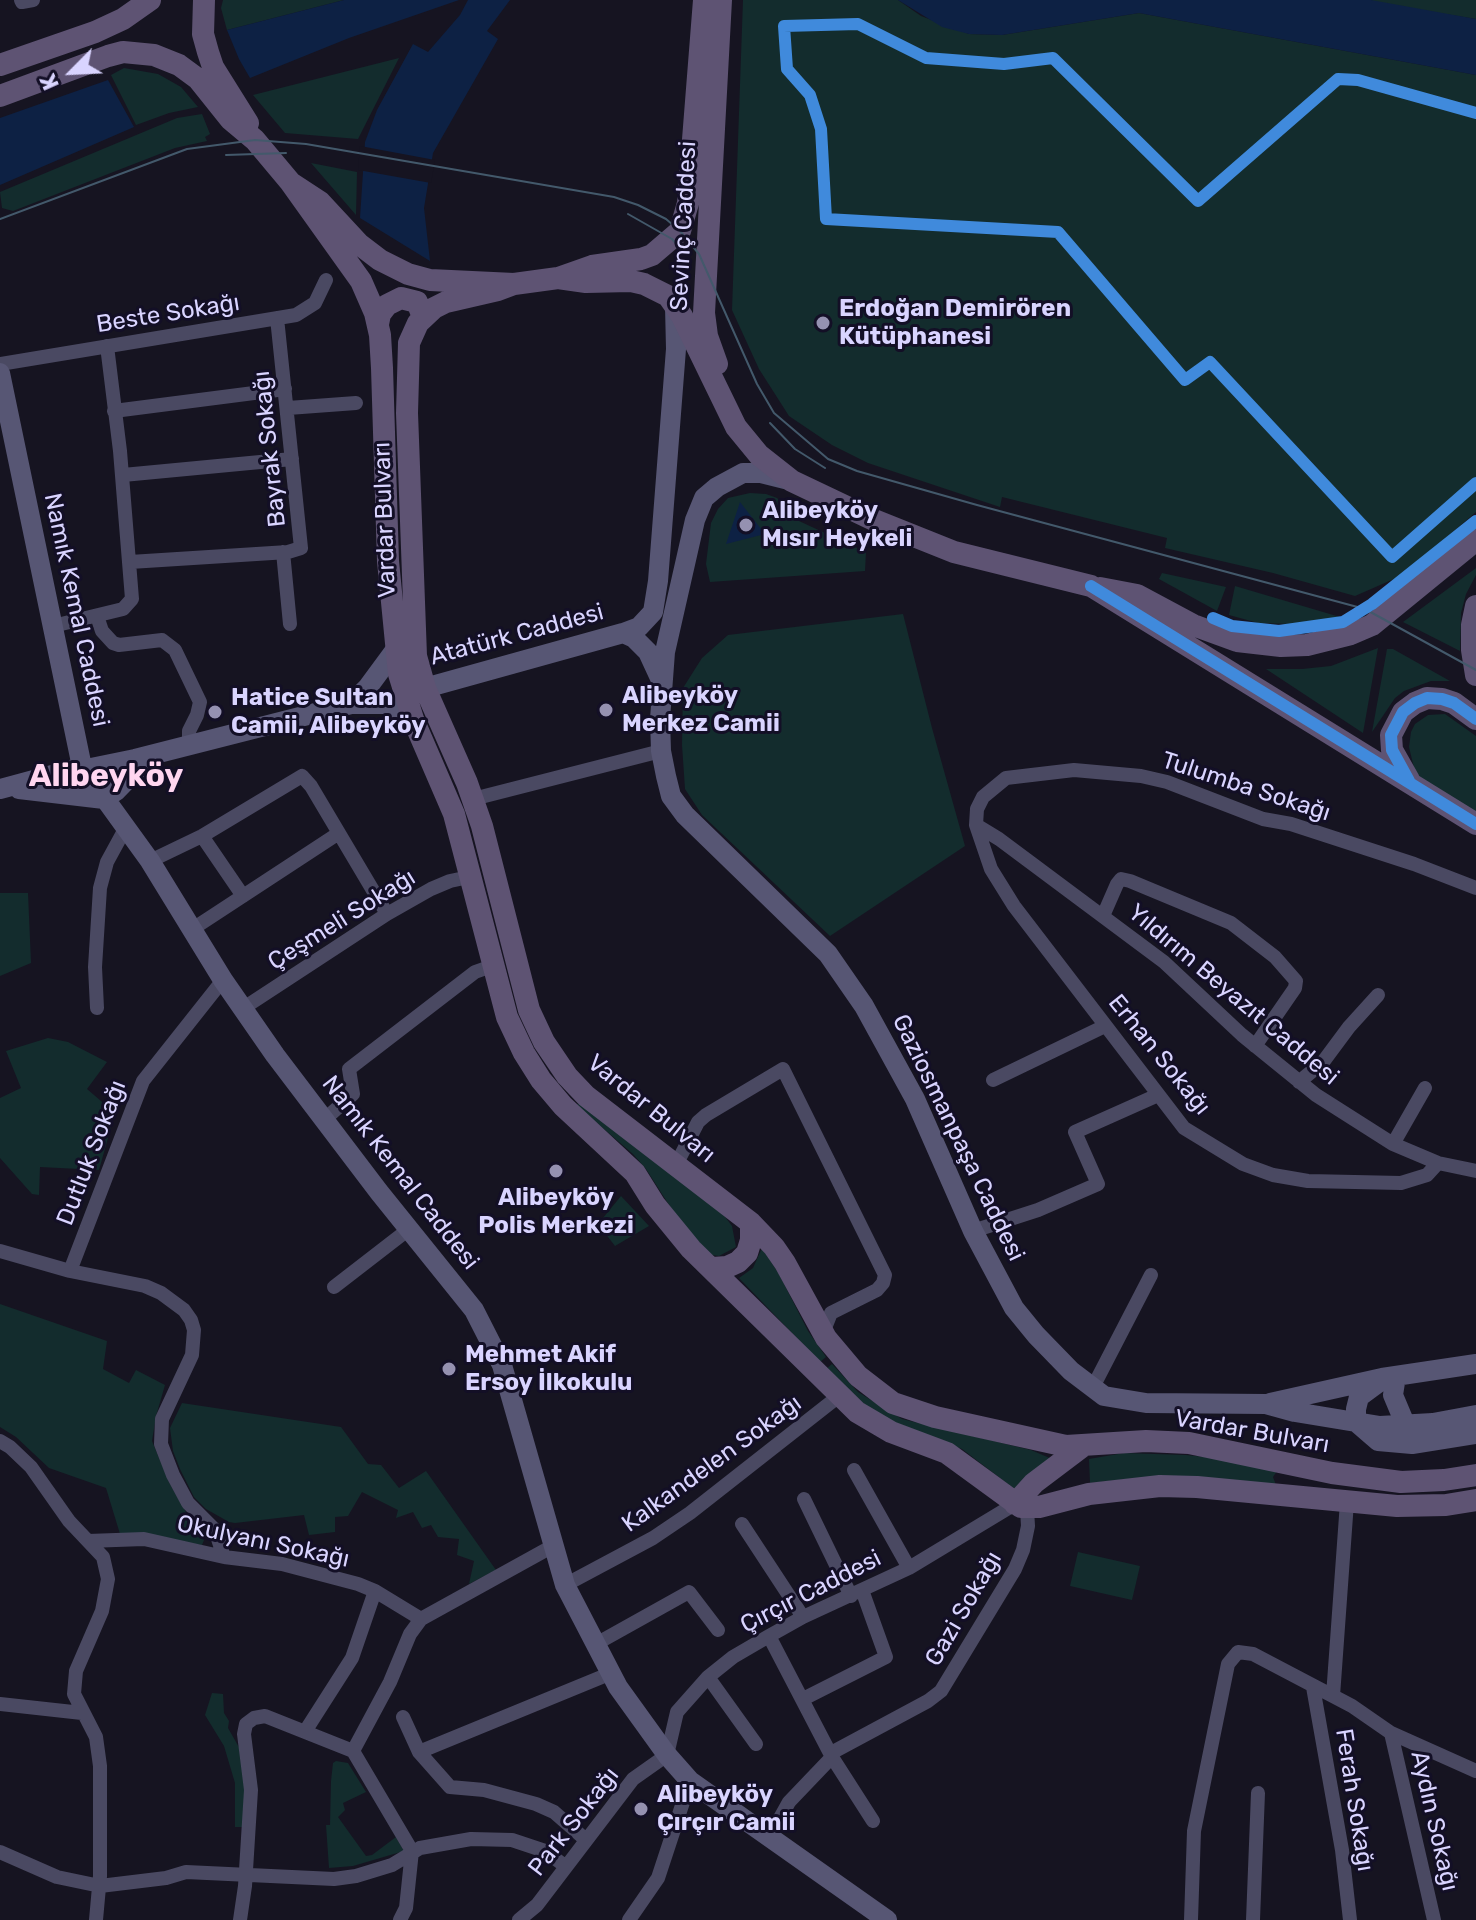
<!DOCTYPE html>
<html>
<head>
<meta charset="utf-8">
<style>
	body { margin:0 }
	#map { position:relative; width:1476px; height:1920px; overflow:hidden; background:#161421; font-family:Rubik,sans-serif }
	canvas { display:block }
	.north { position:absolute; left:32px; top:32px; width:80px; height:80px; -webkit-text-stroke:6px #130f26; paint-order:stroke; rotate:246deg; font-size:22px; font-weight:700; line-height:32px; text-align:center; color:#d9d4ff }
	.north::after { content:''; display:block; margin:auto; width:28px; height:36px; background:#d9d4ff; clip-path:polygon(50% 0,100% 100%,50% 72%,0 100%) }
</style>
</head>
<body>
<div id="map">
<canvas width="1476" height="1920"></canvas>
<div class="north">K</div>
</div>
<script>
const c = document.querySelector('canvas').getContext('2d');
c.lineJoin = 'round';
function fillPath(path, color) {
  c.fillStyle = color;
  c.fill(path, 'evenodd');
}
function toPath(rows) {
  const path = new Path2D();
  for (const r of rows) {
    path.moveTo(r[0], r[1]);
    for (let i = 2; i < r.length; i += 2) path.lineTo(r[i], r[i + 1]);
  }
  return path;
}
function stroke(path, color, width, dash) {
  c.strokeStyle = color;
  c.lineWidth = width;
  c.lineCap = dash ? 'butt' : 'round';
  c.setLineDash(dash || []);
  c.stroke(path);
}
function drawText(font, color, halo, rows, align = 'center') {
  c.font = font + ' Rubik,sans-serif';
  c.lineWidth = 6;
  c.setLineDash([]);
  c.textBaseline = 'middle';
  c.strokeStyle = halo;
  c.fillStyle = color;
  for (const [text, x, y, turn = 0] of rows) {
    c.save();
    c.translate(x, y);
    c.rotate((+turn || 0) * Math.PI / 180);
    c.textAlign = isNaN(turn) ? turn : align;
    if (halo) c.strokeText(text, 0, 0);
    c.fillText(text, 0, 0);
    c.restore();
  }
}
fillPath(toPath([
	[223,0,344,0,227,30,221,8],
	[743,0,898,0,921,16,969,34,1002,35,1139,13,1476,75,1476,512,1403,575,1355,596,1273,573,1165,548,1167,538,1002,497,1000,507,868,463,832,445,789,416,759,369,732,310],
	[1371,0,1476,0,1476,19,1376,3],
	[399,58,358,139,285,133,253,95],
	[124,68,158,74,181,87,198,107,169,113,136,125,111,75],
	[202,114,210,134,205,137,207,141,175,148,13,211,2,208,0,192,177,118],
	[311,163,357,172,356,215],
	[750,493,766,494,777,498,799,521,866,552,865,571,710,582,706,564,711,523,718,509,728,498],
	[1476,568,1476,575,1466,594,1461,613,1460,651,1403,622],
	[1162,573,1226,587,1217,611,1159,579],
	[1235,586,1340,617,1291,624,1258,623,1229,615],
	[903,614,932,728,965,846,830,936,702,815,685,789,682,745,683,688,702,658,728,635],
	[1378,648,1363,733,1266,669,1302,669,1331,666],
	[1387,649,1393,649,1450,681,1431,681,1404,691,1395,698,1372,732],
	[1445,714,1476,736,1476,812,1425,782,1415,772,1409,747,1411,732,1415,724,1428,715],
	[0,893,28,893,31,963,0,976],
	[48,1038,68,1042,107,1062,87,1089,115,1113,99,1170,40,1167,39,1195,32,1194,0,1158,0,1098,21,1088,6,1051],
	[579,1103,723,1214,732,1226,736,1247,719,1256,711,1255,680,1222,646,1169,633,1154,576,1105],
	[621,1196,649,1226,615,1246,598,1224],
	[762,1248,779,1274,808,1331,826,1357,820,1362,739,1278,753,1268],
	[0,1304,107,1341,103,1369,129,1383,136,1370,165,1385,156,1416,152,1441,170,1484,190,1519,199,1529,204,1540,202,1545,120,1534,106,1488,49,1468,16,1437,0,1427],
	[832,1364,858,1392,902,1419,1031,1450,1052,1459,1017,1491,962,1449,888,1421,874,1413,826,1369],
	[182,1403,341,1427,368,1464,381,1465,399,1488,426,1471,496,1570,469,1584,474,1561,457,1555,459,1539,438,1537,431,1525,422,1528,413,1512,396,1518,398,1510,362,1492,348,1516,335,1517,335,1532,309,1535,304,1515,235,1523,229,1522,206,1509,194,1497,180,1469,173,1451,170,1428],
	[1124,1453,1186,1455,1233,1460,1277,1471,1273,1477,1276,1485,1149,1477,1090,1483,1089,1459],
	[1078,1552,1140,1566,1132,1600,1070,1586],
	[212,1693,223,1694,224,1713,229,1721,228,1728,240,1749,244,1767,246,1827,235,1827,235,1783,224,1746,205,1715],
	[336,1761,348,1763,366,1792,343,1803,345,1810,338,1817,366,1856,372,1855,396,1837,404,1851,353,1866,329,1868,326,1825,330,1825,331,1781,333,1763]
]), '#132c2d');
fillPath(toPath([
	[344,0,459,0,349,38,250,78,239,59,227,30],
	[468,0,510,0,487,31,498,39,433,153,424,208,430,261,360,218,365,142,377,110,413,44,428,52,460,15],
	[898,0,1371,0,1476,19,1476,75,1139,13,1002,35,969,34,942,27],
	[108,80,134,127,0,185,0,118],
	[740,502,765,534,726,544]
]), '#0d2144');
fillPath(toPath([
	[360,146,435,160,431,183,358,170]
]), '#161421');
stroke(toPath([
	[21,0,22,2,33,0],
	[0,364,296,315,315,303,326,280],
	[288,408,356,403],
	[114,411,285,389],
	[123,475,292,459],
	[283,552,290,624],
	[130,562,288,552,301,548,277,318],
	[97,616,102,631,113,643,119,645,162,640,175,650,200,702,197,715,189,731,189,744],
	[53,626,123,609,132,599,120,451,107,346],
	[473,799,661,751],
	[976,825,999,839,1164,962,1242,1035,1316,1095,1393,1144,1438,1163,1476,1171],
	[202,836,243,896],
	[150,861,202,836,302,776,311,786,387,914],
	[1103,916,1117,884,1121,879,1130,881,1231,923,1275,957,1296,981,1295,988,1255,1046],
	[191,930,339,833],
	[97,1008,95,967,100,888,107,862,125,829],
	[242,1009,387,914,431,889,450,881,469,877],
	[993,1080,1105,1026],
	[1299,1082,1323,1062,1349,1027,1378,995],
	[324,1120,353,1094,349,1069,475,972,492,966],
	[1393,1144,1425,1088],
	[1438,1163,1427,1175,1401,1183,1308,1181,1273,1175,1243,1164,1184,1128,1014,906,991,869,976,825,977,809,983,797,1006,778,1074,770,1141,776,1167,782,1263,819,1291,824,1414,864,1476,888],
	[676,1165,698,1122,706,1115,783,1069,885,1275,883,1283,877,1290,831,1313,823,1333],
	[973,1231,1038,1210,1098,1184,1075,1132,1158,1095],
	[0,1251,70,1271,145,1286,161,1293,184,1310,191,1320,194,1330,192,1355,162,1419,161,1444,173,1475,188,1503,215,1530,224,1557],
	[70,1271,143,1081,223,980],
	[334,1287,409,1229],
	[1092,1389,1151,1275],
	[0,1441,10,1447,31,1467,69,1521,103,1557,108,1579,102,1611,76,1671,74,1694,96,1737,100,1766,100,1876,96,1920],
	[854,1470,909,1568],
	[804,1499,851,1596],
	[742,1524,803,1617],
	[88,1541,144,1539,224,1557,282,1564,358,1584,375,1591,421,1619],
	[565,1585,653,1538,690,1513,839,1396],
	[769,1636,832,1757,873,1821],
	[594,1645,689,1592,718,1630],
	[708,1677,756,1744],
	[1313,1687,1342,1850,1350,1920],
	[1333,1696,1347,1502],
	[803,1699,886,1657,862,1590],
	[0,1704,82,1713],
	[403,1717,419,1752,450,1787,484,1790,536,1804,554,1812,586,1840],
	[306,1730,352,1658,375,1591],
	[1391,1733,1434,1920],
	[353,1751,390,1682,410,1634,421,1619,553,1546],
	[419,1752,609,1674],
	[769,1838,789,1802,832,1757,833,1752,928,1701,941,1691,1015,1569,1023,1550,1028,1526,1027,1509],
	[0,1852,57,1877,100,1886,166,1878,186,1872,334,1879,356,1876,392,1865,420,1848,471,1839,512,1840,545,1851,565,1866],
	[240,1920,245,1886,251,1790,244,1734,246,1724,254,1718,265,1716,353,1751,412,1851,406,1908,400,1920],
	[519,1920,537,1905,633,1779,667,1755,677,1712,708,1677,733,1657,769,1636,803,1617,909,1568,1015,1504],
	[629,1920,658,1878,690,1781],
	[1191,1920,1194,1831,1228,1664,1238,1652,1253,1654,1352,1706,1391,1733,1476,1771],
	[1253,1920,1258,1793]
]), '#4a4962', 14);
stroke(toPath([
	[0,373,82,767,150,861,223,980,275,1055,379,1192,474,1310,502,1365,565,1585,618,1687,667,1755,690,1781,887,1920],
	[789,480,761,473,743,473,717,487,704,498,695,520,665,652,660,719,661,751,666,776,671,796,685,815,828,954,864,1006,915,1099,973,1231,1014,1308,1036,1335,1071,1371,1104,1396,1146,1403,1266,1404,1295,1412,1380,1426,1433,1423,1476,1415],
	[623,633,634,638,648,652,660,678],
	[425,688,623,633,639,627,653,612,658,581,676,349,675,306],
	[351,704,368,687,396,649],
	[0,789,82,767,91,768,135,759,351,704,386,704,413,719],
	[19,789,104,799,116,791,151,755],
	[1396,1376,1393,1395,1406,1426],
	[1378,1383,1359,1397,1356,1409,1356,1422,1378,1441,1412,1444,1476,1434],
	[1270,1403,1382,1378,1476,1364]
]), '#575674', 20);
stroke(toPath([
	[204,0,203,34,208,52,213,67,248,123],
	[0,65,95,32,123,19,150,0],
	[0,96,108,56,123,52,154,55,179,65,198,79,230,119,255,140,291,183,320,202,359,244,380,260,408,274,430,280,514,284,558,278,592,266,641,259,652,255,680,231,688,203,704,0],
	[291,183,361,281,375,313,380,335,382,368,388,561,399,674,413,719,454,814,507,1017,524,1053,541,1080,563,1106,635,1173,655,1205,691,1249,857,1412,891,1432,947,1453,1021,1507,1039,1507,1089,1494,1160,1486,1197,1487,1397,1506,1446,1505,1476,1500],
	[558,278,586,282,631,281,644,284,668,296,682,316,736,427,759,455,792,481,874,520,954,552,1091,586,1476,824],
	[514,284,498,290,446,302,434,308,418,323,409,343,407,413,416,656,425,688,467,783,482,826,529,1010,544,1042,567,1076,586,1096,751,1223,774,1247,785,1263,826,1338,858,1376,893,1403,935,1417,1066,1446,1146,1441,1189,1443,1332,1473,1401,1482,1444,1480,1476,1475],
	[378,324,380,314,387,305,401,298,417,302,423,317],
	[717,364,707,336,704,313,721,0],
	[1100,588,1137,595,1193,625,1237,641,1281,646,1307,645,1351,634,1372,625,1476,540],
	[1476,606,1472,625,1472,650,1476,675],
	[1409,780,1392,750,1391,735,1403,712,1415,703,1427,698,1442,699,1454,703,1476,719],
	[713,1268,727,1267,738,1262,747,1253,751,1240,751,1223],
	[1015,1504,1034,1483,1083,1446]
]), '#5e5373', 22);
stroke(toPath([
	[226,155,286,153],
	[628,214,672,239,686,255],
	[0,219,187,149,255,140,306,144,614,197,638,205,666,219,680,231,699,254,757,384,774,413,828,459,857,471,977,505,1365,609,1476,670],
	[770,423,795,449,825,468]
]), '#43596b', 2);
stroke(toPath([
	[1476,113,1358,80,1338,79,1198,201,1053,58,1004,64,926,58,858,24,784,26,787,69,810,95,821,129,826,219,1058,232,1185,380,1210,362,1392,557,1476,483],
	[1091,586,1476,824],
	[1213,618,1232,626,1279,631,1343,622,1372,604,1476,521],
	[1409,781,1392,750,1391,735,1403,712,1415,703,1427,698,1442,699,1454,703,1476,719]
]), '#408adc', 12);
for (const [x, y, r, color] of [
	[823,323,8,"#9591b1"],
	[746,525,8,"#9591b1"],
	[606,710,8,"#9591b1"],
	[215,712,8,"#9591b1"],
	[556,1171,8,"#9591b1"],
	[449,1369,8,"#9591b1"],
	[641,1809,8,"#9591b1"]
]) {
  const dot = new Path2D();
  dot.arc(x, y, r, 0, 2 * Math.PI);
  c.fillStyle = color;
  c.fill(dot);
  stroke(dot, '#130f26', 3);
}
drawText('24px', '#d9d4ff', '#130f26', [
	["Sevinç Caddesi",684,226,-87],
	["Beste Sokağı",168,314,-9],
	["Bayrak Sokağı",270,449,-96],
	["Vardar Bulvarı",385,520,-92],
	["Namık Kemal Caddesi",76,610,78],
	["Atatürk Caddesi",517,635,-15],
	["Tulumba Sokağı",1246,787,18],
	["Çeşmeli Sokağı",342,920,-32],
	["Yıldırım Beyazıt Caddesi",1233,995,40],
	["Erhan Sokağı",1159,1055,51],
	["Vardar Bulvarı",651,1109,39],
	["Gaziosmanpaşa Caddesi",958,1138,64],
	["Dutluk Sokağı",92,1153,-69],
	["Namık Kemal Caddesi",400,1173,52],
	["Vardar Bulvarı",1252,1432,10],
	["Kalkandelen Sokağı",712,1464,-36],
	["Okulyanı Sokağı",263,1542,12],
	["Çırçır Caddesi",811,1592,-27],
	["Gazi Sokağı",964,1609,-60],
	["Ferah Sokağı",1354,1800,81],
	["Aydın Sokağı",1434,1821,77],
	["Park Sokağı",574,1822,-52]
]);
drawText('bold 24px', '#d9d4ff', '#130f26', [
	["Erdoğan Demirören",839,309],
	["Kütüphanesi",839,337],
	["Alibeyköy",762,511],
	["Mısır Heykeli",762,539],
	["Alibeyköy",622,696],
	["Merkez Camii",622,724],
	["Hatice Sultan",231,698],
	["Camii, Alibeyköy",231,726],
	["Alibeyköy",556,1198,"center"],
	["Polis Merkezi",556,1226,"center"],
	["Mehmet Akif",465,1355],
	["Ersoy İlkokulu",465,1383],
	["Alibeyköy",657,1795],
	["Çırçır Camii",657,1823]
], 'left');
drawText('bold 32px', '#ffd6f0', '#130f26', [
	["Alibeyköy",106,777]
]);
</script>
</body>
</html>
